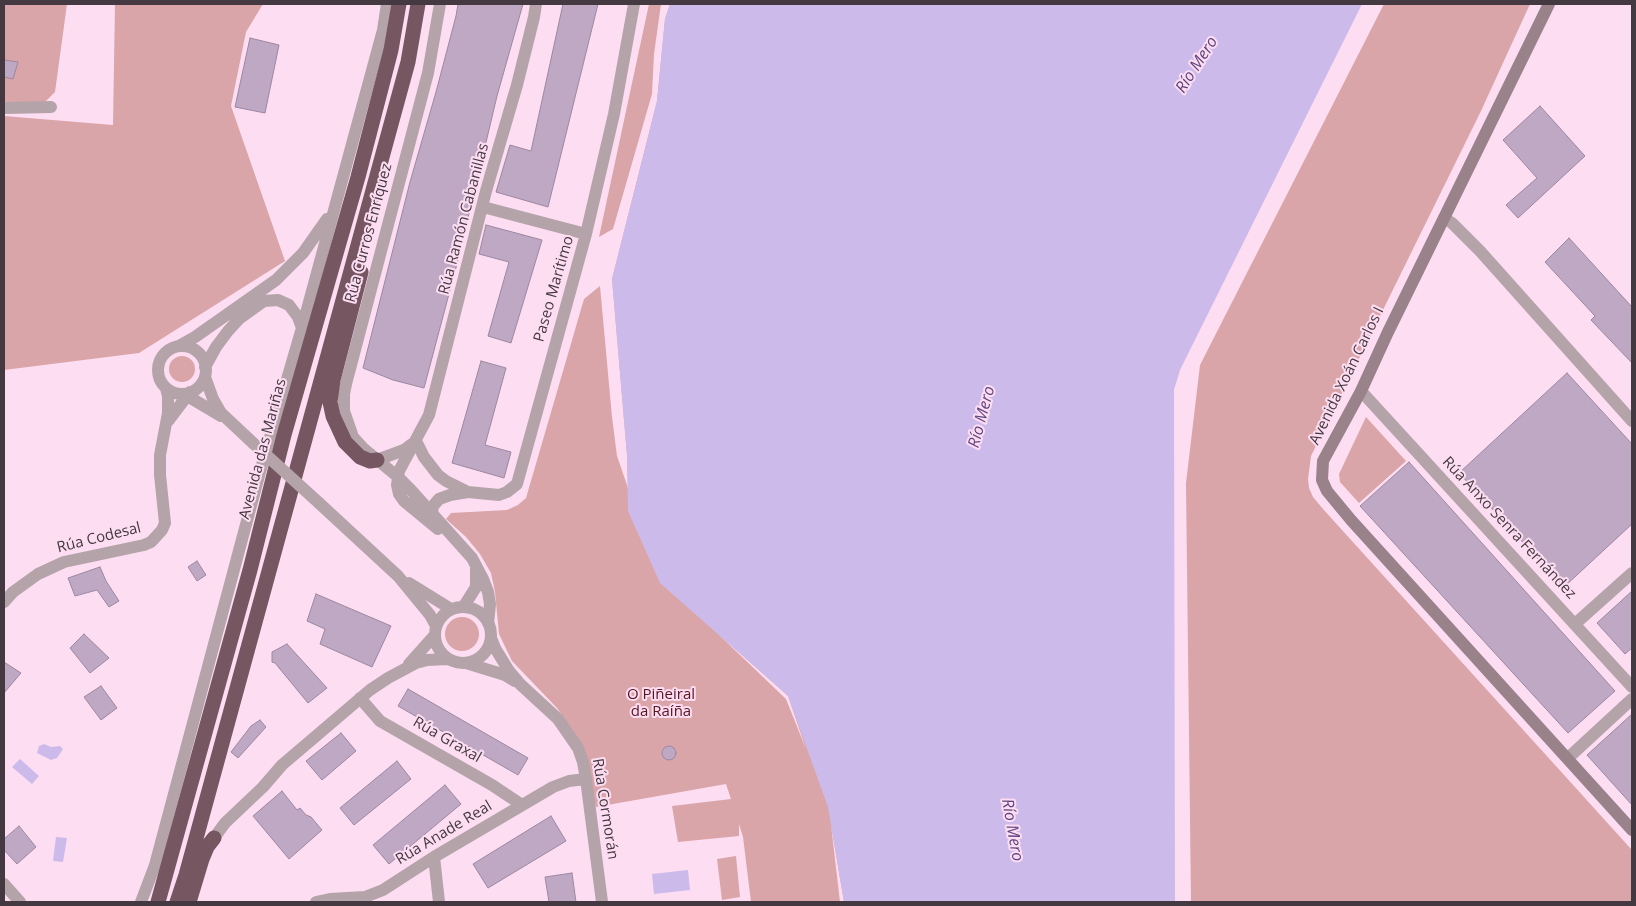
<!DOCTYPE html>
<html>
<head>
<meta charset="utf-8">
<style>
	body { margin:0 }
	#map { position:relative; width:1636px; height:906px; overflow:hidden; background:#fdddf2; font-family:"Open Sans",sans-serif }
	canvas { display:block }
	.frame { position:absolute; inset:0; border:5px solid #453941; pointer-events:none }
</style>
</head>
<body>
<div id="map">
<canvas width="1636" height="906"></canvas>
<div class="frame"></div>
</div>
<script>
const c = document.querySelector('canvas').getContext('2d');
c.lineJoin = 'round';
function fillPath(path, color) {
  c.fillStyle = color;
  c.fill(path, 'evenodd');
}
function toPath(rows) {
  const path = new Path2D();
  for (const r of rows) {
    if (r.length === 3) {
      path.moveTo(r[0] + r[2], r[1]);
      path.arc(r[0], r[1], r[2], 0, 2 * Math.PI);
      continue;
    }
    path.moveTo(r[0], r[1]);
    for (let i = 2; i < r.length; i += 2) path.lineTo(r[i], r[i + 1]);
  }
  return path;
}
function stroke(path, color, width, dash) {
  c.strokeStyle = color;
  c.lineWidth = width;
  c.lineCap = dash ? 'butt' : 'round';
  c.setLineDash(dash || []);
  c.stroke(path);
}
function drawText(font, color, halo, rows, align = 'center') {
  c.font = font + ' "Open Sans",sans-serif';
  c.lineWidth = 4;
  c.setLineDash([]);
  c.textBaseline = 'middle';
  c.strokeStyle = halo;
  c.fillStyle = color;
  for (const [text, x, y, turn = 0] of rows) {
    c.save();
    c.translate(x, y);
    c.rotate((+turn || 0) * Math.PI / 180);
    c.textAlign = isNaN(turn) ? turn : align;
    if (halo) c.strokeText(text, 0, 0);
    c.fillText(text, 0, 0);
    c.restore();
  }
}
fillPath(toPath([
	[4,4,67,4,55,92,42,105,4,105],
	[115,4,263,4,246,32,231,106,285,261,139,353,4,370,4,116,113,125],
	[649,4,661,4,654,54,652,94,613,229,599,237],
	[670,4,1171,4,844,902,831,825,840,902,751,902,743,837,739,824,739,836,678,842,672,806,731,799,726,784,596,807,578,738,557,708,512,661,499,634,495,592,491,573,480,554,466,537,446,519,451,513,507,510,518,505,526,498,584,299,600,286,612,417,617,456,628,488,627,455,612,279,657,101,665,19],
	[716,632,788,696,806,749,786,699],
	[1384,4,1530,4,1481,111,1311,456,1308,479,1309,488,1313,497,1323,509,1632,850,1632,902,1191,902,1186,483,1200,365],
	[182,369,13],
	[1366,417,1406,461,1359,503,1340,482,1339,474],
	[462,634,17],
	[736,856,740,897,722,900,717,859]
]), '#daa5a8');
fillPath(toPath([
	[670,4,1362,4,1180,370,1174,390,1175,902,844,902,828,807,788,696,660,583,628,511,627,455,612,279,657,101,665,19],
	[44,744,51,747,60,746,63,749,57,758,51,760,37,753,39,746],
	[20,759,39,776,32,784,12,767],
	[56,837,67,838,63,862,53,861],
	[688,870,690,890,654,894,652,874]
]), '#ccbbea');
const building = toPath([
	[458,4,523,4,497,96,458,260,424,388,393,380,363,368,410,182,436,92,456,16,458,4],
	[563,4,598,4,548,207,496,192,510,145,531,151,563,4],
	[250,38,279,45,265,113,235,107,250,38],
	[4,60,18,62,13,79,4,77,4,60],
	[1540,106,1585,156,1518,218,1506,205,1537,178,1503,140,1540,106],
	[486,225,542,240,511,343,488,336,509,262,479,254,486,225],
	[1569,238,1632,307,1632,363,1591,320,1595,316,1545,262,1569,238],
	[481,361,506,368,485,445,511,452,504,478,452,463,481,361],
	[1567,373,1632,444,1632,524,1564,587,1459,473,1567,373],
	[1409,462,1615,691,1568,733,1360,506,1409,462],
	[197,561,206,575,197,581,188,567,197,561],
	[100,567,106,581,119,601,109,607,97,590,75,596,68,578,100,567],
	[1632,591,1632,648,1625,654,1597,623,1632,591],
	[316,594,391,626,372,667,320,644,325,629,307,621,316,594],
	[84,634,109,658,90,673,70,648,84,634],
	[287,644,327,688,308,703,275,663,272,662,272,652,287,644],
	[4,662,21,673,4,693,4,662],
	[101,686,117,708,101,720,84,697,101,686],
	[408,689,528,758,518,775,398,706,408,689],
	[1632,714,1632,805,1587,755,1632,714],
	[260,720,266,727,238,758,231,752,251,726,260,720],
	[341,733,356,751,322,780,306,761,341,733],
	[669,753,7],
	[397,761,411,779,354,825,340,808,397,761],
	[445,785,461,804,389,864,373,845,445,785],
	[282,791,297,810,300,808,306,815,311,817,322,830,289,859,253,816,282,791],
	[551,816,566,841,488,888,473,864,551,816],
	[19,826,36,847,17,864,4,850,4,839,19,826],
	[572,873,576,902,549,902,545,877,572,873]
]);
fillPath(building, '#bfa8c3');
stroke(building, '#9c87a0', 1);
stroke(toPath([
	[440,4,428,73,346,384,344,394,344,411,353,437,363,448,398,477,411,490,472,558,483,579,488,592,490,604,488,623],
	[4,108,51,107],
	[483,207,586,234],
	[1444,218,1452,223,1480,251,1632,421],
	[179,346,195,337,276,280,303,253,327,219],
	[182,370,24],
	[205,367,216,347,228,331,239,319,264,301,278,300,289,305,298,317,302,328],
	[205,377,213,399,221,413,253,443],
	[1361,391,1632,687],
	[184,394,221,416],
	[168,421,190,392],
	[416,441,424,457,438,475,446,481,468,492],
	[377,460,404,450,412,444],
	[319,503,398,576,430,615,436,626],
	[432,513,433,506,439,499,450,495,468,492,499,495,507,492,517,484,586,234,614,114,634,4],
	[438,529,404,501,399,494,397,485,399,471,429,415,486,191,517,85,534,17,536,4],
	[409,583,451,609],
	[4,602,13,592,38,574,64,562,144,545,151,542,162,530,165,523,160,475,160,455,168,413,168,396,166,388],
	[464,606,476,587,476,569],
	[463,635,28],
	[1575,624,1632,573],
	[491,638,495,648,509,671,520,684,558,719,578,748,583,762,586,779,602,902],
	[466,663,505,675,515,681],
	[409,664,434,636],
	[360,698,380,721,492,785,522,805],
	[1568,758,1632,699],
	[214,838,225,823,263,787,282,765,370,690,388,678,416,663,427,660,448,659],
	[434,857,439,902],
	[4,884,20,902],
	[141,902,155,865,260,472,302,328,383,30,387,4],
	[316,902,330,899,365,897,383,890,434,857,553,787,569,781,586,779]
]), '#b4a3a8', 12);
stroke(toPath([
	[1549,4,1388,332,1361,391,1323,461,1322,480,1327,491,1351,520,1632,830]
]), '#9a828a', 12);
stroke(toPath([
	[361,272,333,380,330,402,333,416,345,442,360,457,370,461,377,460],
	[158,902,250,570,284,435,358,177,391,50,399,4],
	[177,902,186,875,408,62,418,4],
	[189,902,202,859,207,847,214,838]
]), '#765661', 15);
stroke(toPath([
	[253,443,319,503]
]), '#b4a3a8', 12);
drawText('15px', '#453941', '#fdddf2', [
	["Rúa Ramón Cabanillas",464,219,-75],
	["Rúa Curros Enríquez",369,233,-75],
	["Paseo Marítimo",554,289,-74],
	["Avenida Xoán Carlos I",1347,376,-64],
	["Avenida das Mariñas",263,449,-75],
	["Rúa Anxo Senra Fernández",1509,528,47],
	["Rúa Codesal",99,538,-14],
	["Rúa Graxal",447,740,30],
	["Rúa Cormorán",605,809,81],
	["Rúa Anade Real",444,833,-31]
]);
drawText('15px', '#581420', '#fdddf2', [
	["O Piñeiral",661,695],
	["da Raíña",661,712]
]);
drawText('italic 16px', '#5c447f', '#fdddf2', [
	["Río Mero",1197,65,-57],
	["Río Mero",982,417,-75],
	["Río Mero",1012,830,80]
]);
</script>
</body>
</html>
